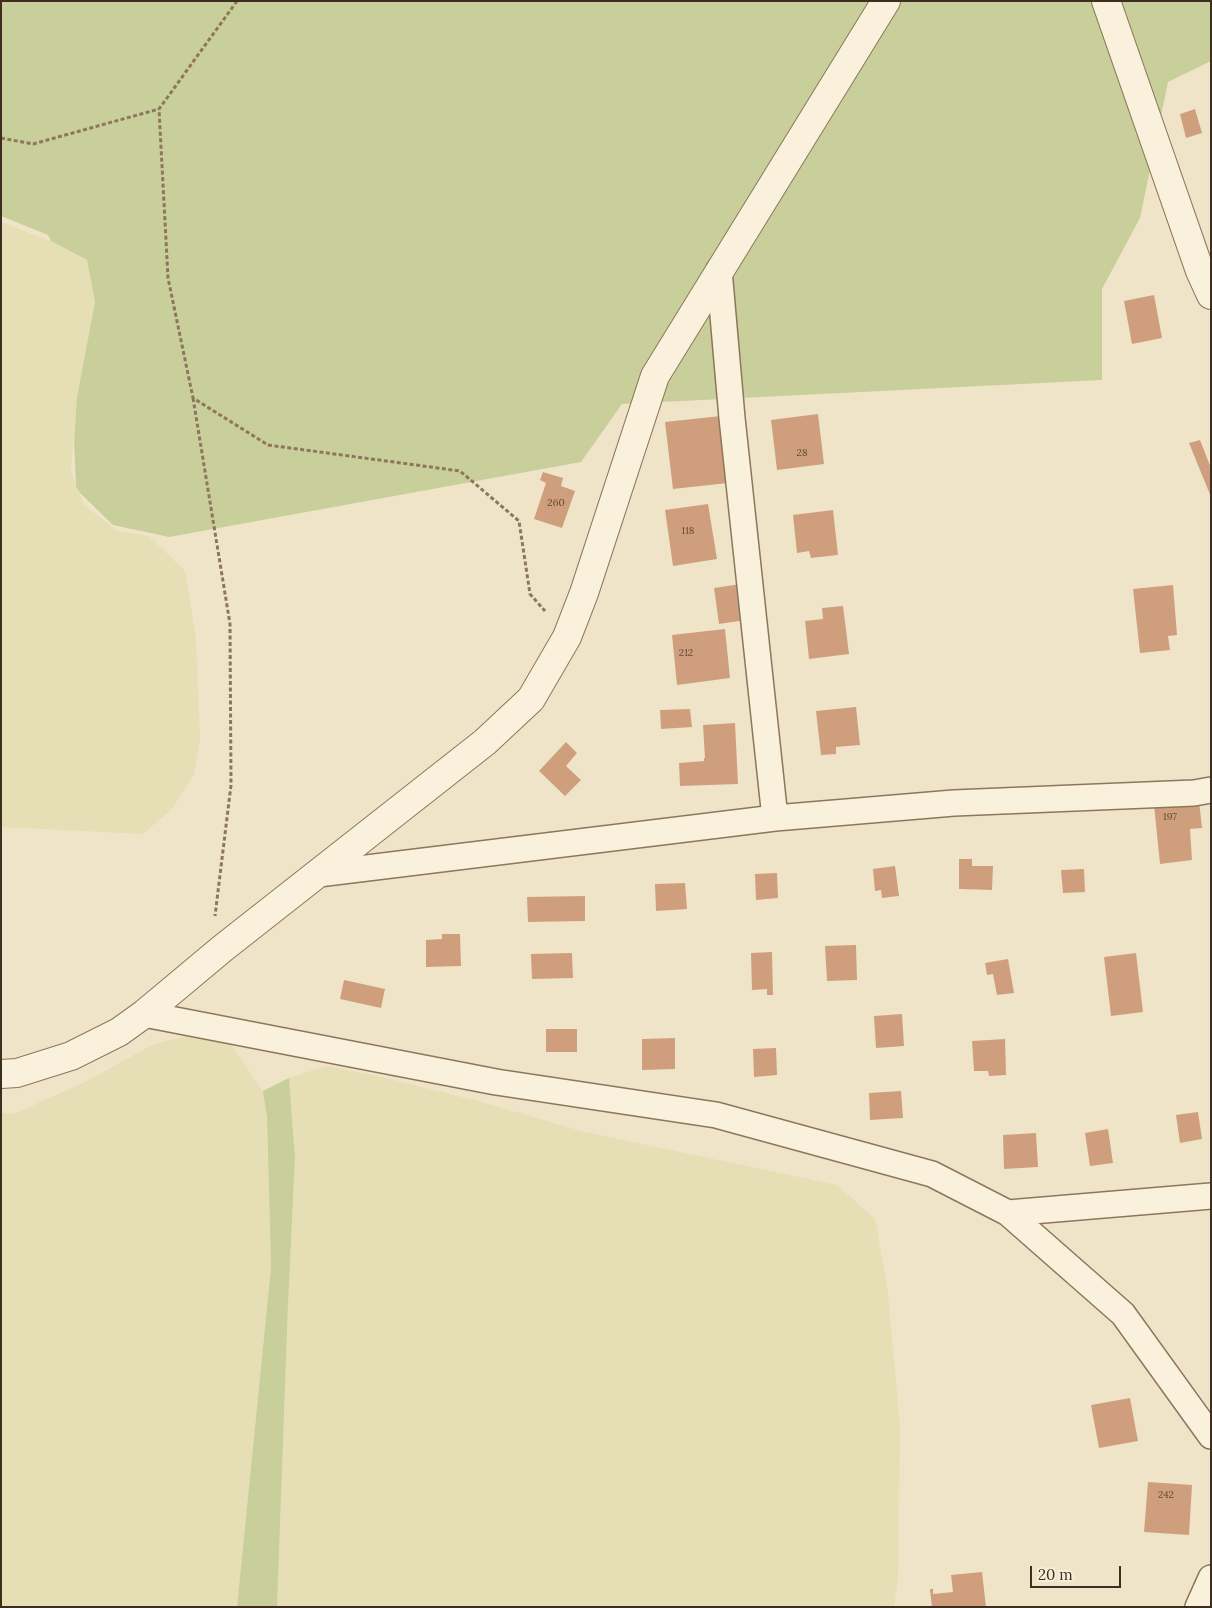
<!DOCTYPE html>
<html>
<head>
<meta charset="utf-8">
<style>
	body { margin:0 }
	#map { position:relative; width:1212px; height:1608px; overflow:hidden; background:#f0e4c8; font-family:Lora,serif }
	canvas { display:block }
	.frame { position:absolute; inset:0; border:2px solid #3d2e20; pointer-events:none }
	.scale { position:absolute; left:1030px; top:1566px; width:91px; height:22px; box-sizing:border-box; border:2px solid #3d2e20; border-top:0; padding-left:6px; font-size:15px; line-height:18px; white-space:nowrap; color:#3d2e20; -webkit-text-stroke:4px #f7eed8; paint-order:stroke }
</style>
</head>
<body>
<div id="map">
<canvas width="1212" height="1608"></canvas>
<div class="frame"></div>
<div class="scale">20 m</div>
</div>
<script>
const c = document.querySelector('canvas').getContext('2d');
c.lineJoin = 'round';
function fillPath(path, color) {
  c.fillStyle = color;
  c.fill(path, 'evenodd');
}
function toPath(rows) {
  const path = new Path2D();
  for (const r of rows) {
    path.moveTo(r[0], r[1]);
    for (let i = 2; i < r.length; i += 2) path.lineTo(r[i], r[i + 1]);
  }
  return path;
}
function stroke(path, color, width, dash) {
  c.strokeStyle = color;
  c.lineWidth = width;
  c.lineCap = dash ? 'butt' : 'round';
  c.setLineDash(dash || []);
  c.stroke(path);
}
function drawText(font, color, halo, rows, align = 'center') {
  c.font = font + ' Lora,serif';
  c.lineWidth = 4;
  c.setLineDash([]);
  c.textBaseline = 'middle';
  c.strokeStyle = halo;
  c.fillStyle = color;
  for (const [text, x, y, turn = 0] of rows) {
    c.save();
    c.translate(x, y);
    c.rotate((+turn || 0) * Math.PI / 180);
    c.textAlign = isNaN(turn) ? turn : align;
    if (halo) c.strokeText(text, 0, 0);
    c.fillText(text, 0, 0);
    c.restore();
  }
}
fillPath(toPath([
	[1,222,56,243,87,260,95,302,77,397,71,472,84,505,118,531,149,536,185,571,196,638,200,739,194,774,172,809,143,834,1,827],
	[192,1035,231,1044,266,1096,271,1267,237,1607,1,1607,1,1113,14,1114,87,1081,154,1044],
	[326,1066,386,1078,478,1101,585,1132,837,1185,875,1219,887,1284,900,1427,898,1579,894,1607,277,1607,288,1305,295,1158,289,1078]
]), '#e6deb5');
fillPath(toPath([
	[1,1,1211,1,1211,61,1168,82,1140,218,1102,289,1102,380,622,404,581,462,169,537,113,525,79,492,76,486,74,441,77,397,95,302,87,260,51,241,48,235,1,216],
	[289,1078,295,1158,288,1305,277,1607,237,1607,271,1267,267,1117,263,1091]
]), '#c9cf9b');
fillPath(toPath([
	[1195,109,1202,133,1186,138,1180,114],
	[1154,295,1162,338,1132,344,1124,301],
	[818,414,824,464,777,470,771,420],
	[721,416,728,483,673,489,665,422],
	[1200,440,1211,468,1211,497,1189,443],
	[543,472,563,478,561,486,575,491,562,528,534,519,546,483,540,480],
	[708,504,717,559,673,566,665,510],
	[833,510,838,555,811,558,809,551,797,553,793,515],
	[741,584,746,620,719,624,714,588],
	[1173,585,1177,635,1168,636,1170,650,1140,653,1133,589],
	[843,606,849,654,809,659,805,621,823,619,822,608],
	[725,629,730,678,677,685,672,635],
	[856,707,860,745,836,747,836,754,821,755,816,711],
	[690,709,692,727,661,729,660,710],
	[735,723,738,784,680,786,679,763,704,761,704,758,705,758,703,725],
	[566,742,577,753,566,766,581,780,565,796,539,771],
	[1199,801,1202,828,1190,829,1192,860,1160,864,1154,805],
	[959,859,972,859,972,866,993,866,992,890,959,889],
	[895,866,899,896,882,898,881,890,875,891,873,869],
	[1084,869,1085,892,1063,893,1061,870],
	[777,873,778,898,756,900,755,874],
	[685,883,687,909,656,911,655,884],
	[585,896,585,921,528,922,527,897],
	[442,934,460,934,461,966,426,967,426,940,442,939],
	[856,945,857,980,827,981,825,946],
	[772,952,773,995,767,995,767,989,752,990,751,953],
	[572,953,573,978,532,979,531,954],
	[1136,953,1143,1012,1111,1016,1104,957],
	[1008,959,1014,993,997,995,993,974,987,975,985,963],
	[344,980,385,989,381,1008,340,999],
	[902,1014,904,1046,876,1048,874,1016],
	[546,1029,577,1029,577,1052,546,1052],
	[675,1038,675,1069,642,1070,642,1039],
	[1005,1039,1006,1075,989,1076,988,1071,974,1071,972,1041],
	[776,1048,777,1075,754,1077,753,1049],
	[901,1091,903,1118,870,1120,869,1093],
	[1198,1112,1202,1139,1180,1143,1176,1115],
	[1108,1129,1113,1163,1090,1166,1085,1133],
	[1036,1133,1038,1167,1004,1169,1003,1135],
	[1130,1398,1138,1441,1099,1448,1091,1405],
	[1148,1482,1192,1485,1189,1535,1144,1532],
	[982,1572,986,1607,932,1607,930,1589,933,1589,933,1594,953,1592,951,1575]
]), '#cf9f7d');
const minor = toPath([
	[719,270,732,418,775,818],
	[318,874,775,818,954,803,1194,793,1211,790],
	[144,1014,496,1082,716,1115,932,1174,1008,1213,1123,1314,1211,1436],
	[1008,1213,1211,1196],
	[1198,1607,1211,1578]
]);
const tertiary = toPath([
	[1106,1,1200,271,1211,295],
	[1,1074,17,1073,71,1056,119,1032,144,1014,223,948,485,742,531,699,567,637,584,593,655,376,886,1]
]);
stroke(minor, '#8d765c', 28);
stroke(tertiary, '#8d765c', 30);
stroke(toPath([
	[237,1,159,109,168,278,193,398,268,445,460,471,519,521,530,594,545,611],
	[1,138,33,144,159,109],
	[193,398,230,624,231,785,215,916]
]), '#8d765c', 3, [4, 2.5]);
stroke(minor, '#faf1dc', 25);
stroke(tertiary, '#faf1dc', 28);
drawText('10px', '#624a37', null, [
	["28",802,453],
	["260",556,503],
	["118",688,531],
	["212",686,653],
	["197",1170,817],
	["242",1166,1495]
]);
</script>
</body>
</html>
